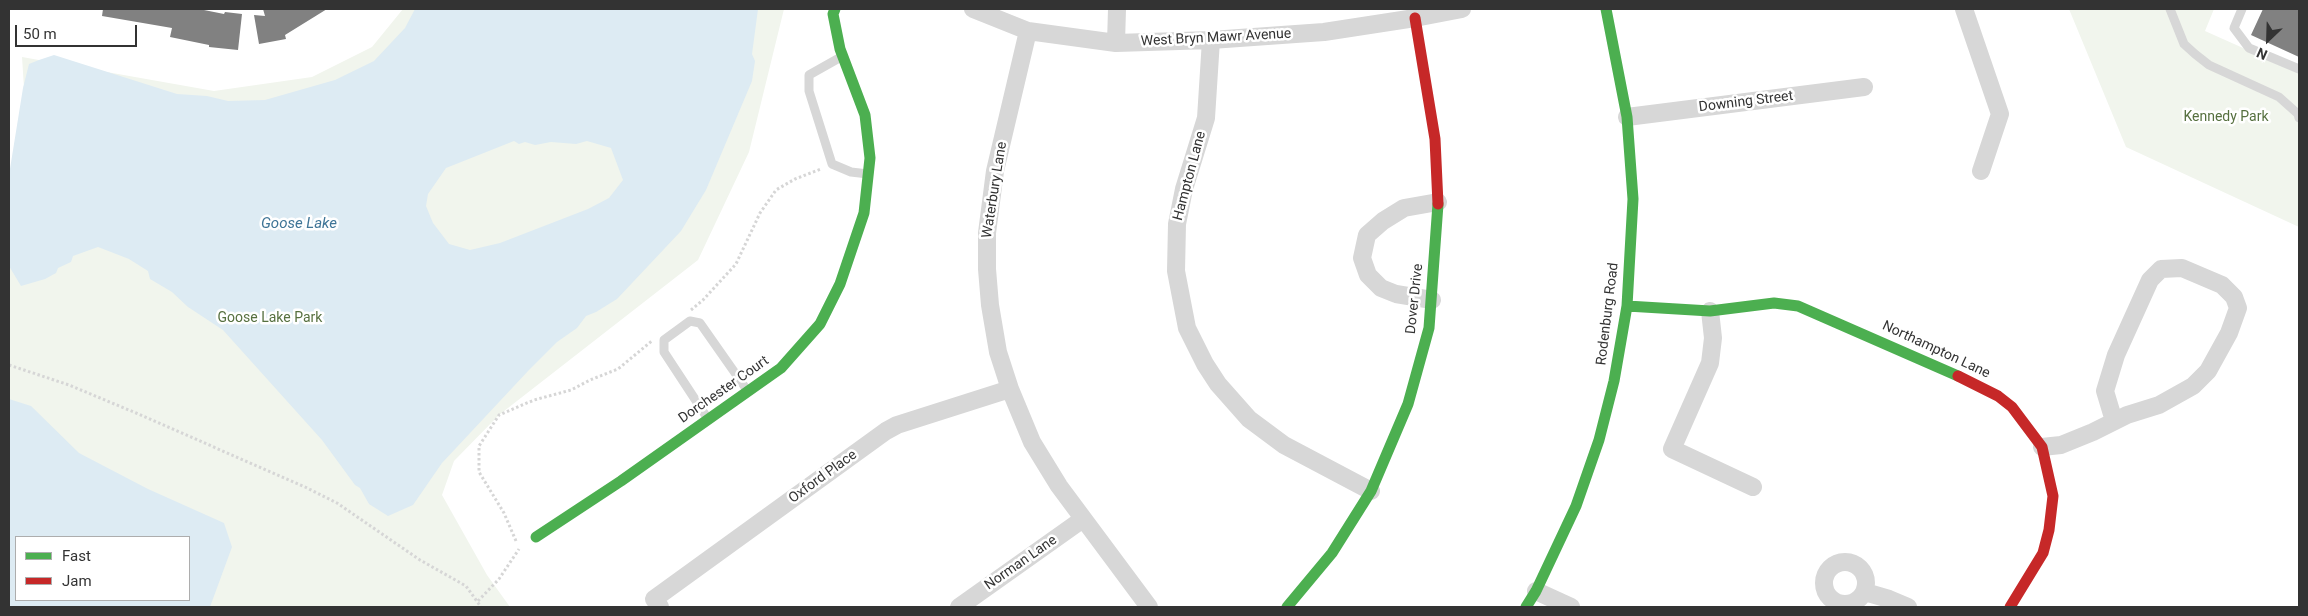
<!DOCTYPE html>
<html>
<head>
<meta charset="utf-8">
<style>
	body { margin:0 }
	#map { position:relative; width:2308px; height:616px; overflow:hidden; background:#fff; font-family:Roboto,sans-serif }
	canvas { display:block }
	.frame { position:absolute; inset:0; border:10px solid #333; pointer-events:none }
	.legend { position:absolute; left:15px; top:536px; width:175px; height:65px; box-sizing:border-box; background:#fff; border:1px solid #adadad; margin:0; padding:6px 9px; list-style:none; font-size:15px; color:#333 }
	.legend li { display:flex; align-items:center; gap:10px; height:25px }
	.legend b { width:25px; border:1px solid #adadad }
	.north { position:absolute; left:2243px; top:15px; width:50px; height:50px; -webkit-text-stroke:4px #fff; paint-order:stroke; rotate:204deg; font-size:14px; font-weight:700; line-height:20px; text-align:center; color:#333 }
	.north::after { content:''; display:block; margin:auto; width:18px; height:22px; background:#333; clip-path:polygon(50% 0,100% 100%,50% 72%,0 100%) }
	.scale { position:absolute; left:15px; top:25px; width:122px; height:22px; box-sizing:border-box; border:2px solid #333; border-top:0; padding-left:6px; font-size:15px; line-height:18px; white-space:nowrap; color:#333; -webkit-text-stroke:4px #fff; paint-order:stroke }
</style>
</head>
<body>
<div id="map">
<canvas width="2308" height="616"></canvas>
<div class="frame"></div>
<ul class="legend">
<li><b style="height:6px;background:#4caf50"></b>Fast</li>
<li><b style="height:6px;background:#c62828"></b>Jam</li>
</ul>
<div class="north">N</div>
<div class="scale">50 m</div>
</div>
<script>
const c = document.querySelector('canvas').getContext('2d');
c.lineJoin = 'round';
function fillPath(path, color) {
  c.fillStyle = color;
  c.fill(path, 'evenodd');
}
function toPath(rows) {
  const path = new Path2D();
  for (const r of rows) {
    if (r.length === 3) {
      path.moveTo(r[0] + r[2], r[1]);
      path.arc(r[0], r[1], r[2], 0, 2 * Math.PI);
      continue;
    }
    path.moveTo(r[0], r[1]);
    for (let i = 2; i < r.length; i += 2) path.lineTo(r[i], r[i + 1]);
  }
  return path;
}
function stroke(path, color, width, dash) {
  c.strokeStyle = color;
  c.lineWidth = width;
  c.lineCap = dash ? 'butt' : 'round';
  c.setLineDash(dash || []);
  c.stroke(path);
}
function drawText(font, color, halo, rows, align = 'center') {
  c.font = font + ' Roboto,sans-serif';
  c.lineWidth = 5;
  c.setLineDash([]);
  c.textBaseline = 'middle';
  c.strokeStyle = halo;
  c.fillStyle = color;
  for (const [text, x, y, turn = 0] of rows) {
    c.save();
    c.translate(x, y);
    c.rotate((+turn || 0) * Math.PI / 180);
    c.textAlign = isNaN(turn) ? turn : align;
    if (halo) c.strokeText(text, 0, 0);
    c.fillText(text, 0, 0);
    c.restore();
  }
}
fillPath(toPath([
	[403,9,784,9,749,152,698,260,499,415,454,461,442,495,487,575,510,607,9,607,9,212,26,119,22,57,214,91,312,77,372,47],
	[16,537,189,537,189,600,16,600],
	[2069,9,2214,9,2205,31,2299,73,2299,227,2126,147]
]), '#f1f5ed');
fillPath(toPath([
	[415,9,758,9,752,54,755,61,752,81,706,190,681,231,617,299,596,312,586,316,577,328,557,342,528,371,442,463,413,505,388,516,369,504,360,488,355,485,322,440,223,330,188,307,172,292,150,279,148,271,129,259,98,247,73,256,71,262,58,268,56,273,45,279,21,286,9,266,9,175,23,88,29,64,39,60,54,55,177,94,207,96,228,101,265,100,335,80,374,61,405,28],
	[514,141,519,144,525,142,535,145,551,142,576,144,587,141,611,148,623,180,609,198,588,209,500,243,470,250,449,244,433,223,426,206,428,194,446,168],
	[9,399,31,406,79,453,148,489,224,523,232,547,210,607,9,607],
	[16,537,189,537,189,600,16,600]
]), '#ddebf3');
fillPath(toPath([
	[103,9,199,9,224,14,225,12,242,14,238,50,209,47,209,45,170,37,172,28,102,16],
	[263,9,327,9,285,35,286,39,259,44,254,15,265,16],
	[2263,9,2299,9,2299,57,2251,35]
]), '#818181');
stroke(toPath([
	[691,310,703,300,736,264,760,213,776,190,795,179,821,169],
	[9,365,69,385,136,413,305,487,337,503,420,560,466,586,481,607],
	[516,541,504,513,479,472,479,446,499,415,534,400,571,390,590,380,618,369,653,340],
	[478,601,499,579,519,549]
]), '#d6d6d6', 3, [2.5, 2.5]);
stroke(toPath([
	[2170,9,2184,44,2195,54,2209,65,2279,97,2298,114,2299,118],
	[2242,9,2234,28,2249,48,2299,69],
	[841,57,809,75,809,91,832,164,851,172,868,174],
	[708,419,664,352,664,340,690,321,700,323,747,390]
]), '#d7d7d7', 9);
stroke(toPath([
	[973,9,1028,31,1116,43,1211,40,1324,32,1415,18,1462,9],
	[1964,9,2000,114,1981,171],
	[1028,31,995,171,987,233,987,269,990,305,998,352,1010,389,1032,442,1059,486,1149,607],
	[1211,40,1206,118,1184,189,1177,224,1176,271,1187,328,1205,364,1218,384,1249,419,1284,445,1371,491],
	[1116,43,1117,9],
	[1627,117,1864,87],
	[1432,300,1396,294,1381,288,1368,275,1362,258,1367,235,1383,221,1404,208,1438,202],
	[1710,311,1713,338,1710,363,1672,449,1753,487],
	[2042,447,2061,445,2093,432,2127,415,2159,405,2193,386,2208,371,2229,333,2238,308,2234,297,2222,285,2182,268,2161,269,2150,280,2116,355,2105,391,2114,421],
	[1845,583,21],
	[1536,591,1571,607],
	[1865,592,1889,599,1908,607],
	[660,607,654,599,886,431,897,425,1010,389],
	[959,607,1083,519]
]), '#d7d7d7', 18);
stroke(toPath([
	[1627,306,1710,311,1774,303,1798,306,1958,376],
	[536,537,621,481,781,368,820,324,840,284,864,213,870,158,865,115,840,49,833,14,835,9],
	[1287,607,1332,553,1371,491,1408,404,1429,328,1438,204],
	[1526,607,1536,591,1576,506,1599,440,1614,381,1627,306,1633,199,1627,117,1606,9]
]), '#4caf50', 11);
stroke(toPath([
	[1415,18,1435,139,1438,204],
	[1958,376,1998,396,2012,407,2042,447,2053,496,2049,530,2043,553,2010,607]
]), '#c62828', 11);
drawText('14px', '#333', '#fff', [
	["West Bryn Mawr Avenue",1216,38,-3],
	["Downing Street",1746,102,-7],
	["Hampton Lane",1190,176,-75],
	["Waterbury Lane",995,190,-81],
	["Dover Drive",1415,299,-84],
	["Rodenburg Road",1608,314,-83],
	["Northampton Lane",1936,350,25],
	["Dorchester Court",724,390,-35],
	["Oxford Place",823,477,-36],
	["Norman Lane",1021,563,-35]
]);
drawText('14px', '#56703f', '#fff', [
	["Kennedy Park",2226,117],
	["Goose Lake Park",270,318]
]);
drawText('italic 15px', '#3f7597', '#fff', [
	["Goose Lake",299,224]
]);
</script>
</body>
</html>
